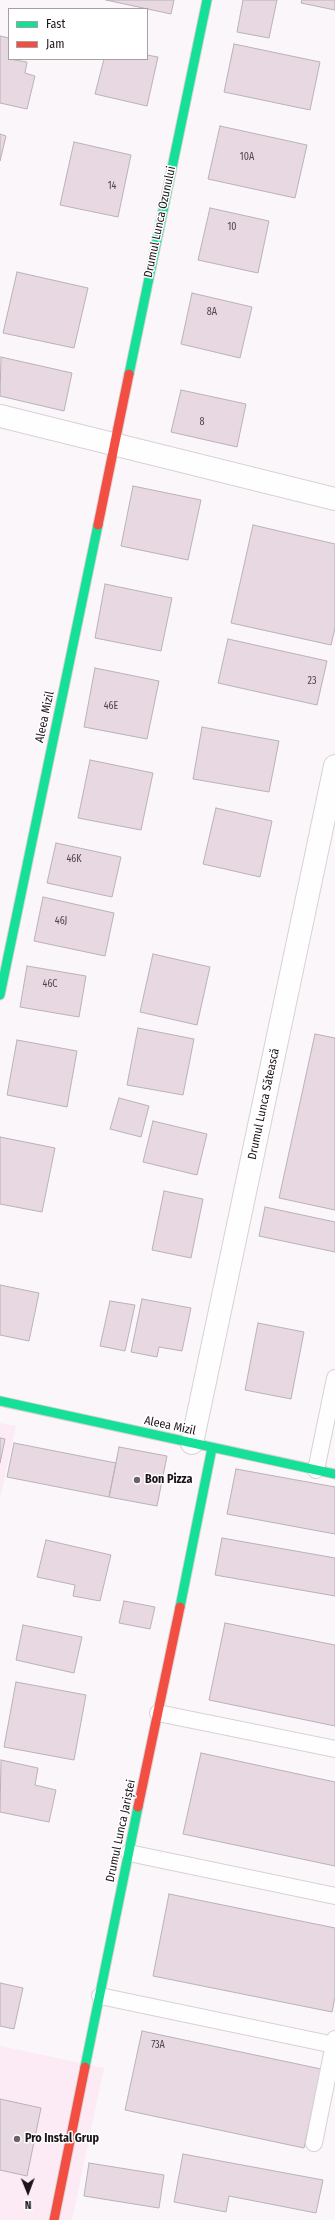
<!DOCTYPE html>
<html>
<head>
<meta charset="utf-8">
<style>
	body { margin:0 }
	#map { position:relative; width:335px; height:2220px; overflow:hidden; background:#fbf6f9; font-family:"Fira Sans Condensed",sans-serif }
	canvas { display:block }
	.legend { position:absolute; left:8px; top:8px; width:140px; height:52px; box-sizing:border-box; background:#fff; border:1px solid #a5a1a3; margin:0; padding:5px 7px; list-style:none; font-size:12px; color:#1d1419 }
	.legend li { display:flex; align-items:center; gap:8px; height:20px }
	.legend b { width:20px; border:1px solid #a5a1a3 }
	.north { position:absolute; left:8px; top:2172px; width:40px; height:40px; -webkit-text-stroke:3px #fff; paint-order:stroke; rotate:179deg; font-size:11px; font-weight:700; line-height:16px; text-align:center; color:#1d1419 }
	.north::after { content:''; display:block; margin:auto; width:14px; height:18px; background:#1d1419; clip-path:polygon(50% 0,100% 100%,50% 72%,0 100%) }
</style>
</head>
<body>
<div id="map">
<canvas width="335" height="2220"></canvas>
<ul class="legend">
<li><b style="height:5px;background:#16e098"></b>Fast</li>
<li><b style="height:5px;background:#f24e42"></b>Jam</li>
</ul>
<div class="north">N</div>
</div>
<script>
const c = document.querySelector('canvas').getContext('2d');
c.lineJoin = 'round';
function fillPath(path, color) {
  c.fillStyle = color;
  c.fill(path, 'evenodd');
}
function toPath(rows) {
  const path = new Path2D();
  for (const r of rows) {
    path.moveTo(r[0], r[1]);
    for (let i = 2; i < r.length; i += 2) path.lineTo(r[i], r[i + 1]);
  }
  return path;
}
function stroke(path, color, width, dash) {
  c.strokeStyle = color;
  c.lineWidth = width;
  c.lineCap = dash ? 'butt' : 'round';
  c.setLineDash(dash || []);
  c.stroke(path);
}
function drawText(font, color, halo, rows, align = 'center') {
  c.font = font + ' "Fira Sans Condensed",sans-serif';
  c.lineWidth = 3;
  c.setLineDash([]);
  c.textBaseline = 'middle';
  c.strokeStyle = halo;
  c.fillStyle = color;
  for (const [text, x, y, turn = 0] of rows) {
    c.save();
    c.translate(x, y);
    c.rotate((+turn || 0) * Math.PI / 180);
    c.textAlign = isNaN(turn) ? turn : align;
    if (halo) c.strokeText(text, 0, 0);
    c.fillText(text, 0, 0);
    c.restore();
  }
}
fillPath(toPath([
	[0,1423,16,1426,0,1498],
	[0,2046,104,2068,72,2220,0,2220]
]), '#fceaf5');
const building = toPath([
	[106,0,174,0,171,14,106,0],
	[243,0,277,0,269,38,237,32,243,0],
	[302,0,335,0,335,10,301,3,302,0],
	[0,36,9,38,9,59,27,62,25,73,35,76,27,109,0,103,0,36],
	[234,44,320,62,310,110,224,92,234,44],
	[147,55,158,57,147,106,95,94,104,59,147,59,147,55],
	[220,126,307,145,295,198,208,179,220,126],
	[0,134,6,136,0,161,0,134],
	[74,142,131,155,118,217,60,205,74,142],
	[210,208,269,221,258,273,198,260,210,208],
	[17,272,88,288,74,348,3,333,17,272],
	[192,293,252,307,240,358,181,344,192,293],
	[1,357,72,373,64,411,0,396,1,357],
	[181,390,246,404,237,447,171,432,181,390],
	[133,486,201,500,188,560,121,546,133,486],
	[253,525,335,544,335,628,331,645,231,623,253,525],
	[105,584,172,598,161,651,95,638,105,584],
	[228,639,327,661,317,705,218,683,228,639],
	[95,668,159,681,147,739,84,727,95,668],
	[202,727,279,741,269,792,193,779,202,727],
	[90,760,153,773,141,830,78,818,90,760],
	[216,808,272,821,260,877,203,864,216,808],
	[56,843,121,857,112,897,47,883,56,843],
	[43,897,114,913,105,956,34,941,43,897],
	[153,954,210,967,197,1025,140,1012,153,954],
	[27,966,86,976,79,1017,20,1007,27,966],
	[138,1028,194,1039,183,1095,127,1085,138,1028],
	[315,1034,335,1038,335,1210,279,1198,315,1034],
	[17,1040,77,1051,67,1107,7,1095,17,1040],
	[119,1098,149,1106,141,1137,110,1129,119,1098],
	[153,1121,207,1134,197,1175,143,1162,153,1121],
	[0,1137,55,1148,42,1212,0,1204,0,1137],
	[164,1191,203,1199,191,1258,152,1250,164,1191],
	[265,1207,335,1222,335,1252,259,1236,265,1207],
	[0,1285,39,1293,29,1341,0,1335,0,1285],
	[142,1299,191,1308,182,1351,159,1347,157,1357,131,1352,142,1299],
	[110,1301,135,1305,125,1351,100,1346,110,1301],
	[258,1323,304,1332,291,1399,245,1390,258,1323],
	[0,1438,5,1439,0,1463,0,1438],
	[14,1443,116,1463,109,1497,7,1477,14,1443],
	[119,1447,167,1456,157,1506,109,1497,119,1447],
	[236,1469,335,1487,335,1534,227,1514,236,1469],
	[222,1538,335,1558,335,1596,215,1575,222,1538],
	[46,1540,111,1555,100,1601,73,1596,75,1585,37,1577,46,1540],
	[124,1601,155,1607,150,1629,119,1623,124,1601],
	[225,1623,335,1645,335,1726,209,1700,225,1623],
	[23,1625,82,1637,74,1673,16,1660,23,1625],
	[16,1682,86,1695,74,1760,4,1747,16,1682],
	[201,1753,335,1782,335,1866,183,1834,201,1753],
	[1,1760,38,1768,35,1785,56,1790,49,1822,0,1812,1,1760],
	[169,1894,335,1928,335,1997,332,2012,153,1976,169,1894],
	[0,1983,23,1988,14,2029,0,2026,0,1983],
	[142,2031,321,2069,304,2148,125,2110,142,2031],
	[0,2099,41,2108,27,2176,0,2170,0,2099],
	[183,2154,323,2180,316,2213,229,2196,226,2212,174,2202,183,2154],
	[89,2163,164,2175,159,2208,84,2196,89,2163]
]);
fillPath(building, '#e7d8e1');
stroke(building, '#b9b2b6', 1);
const lane = toPath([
	[316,1470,335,1378],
	[158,1713,335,1749],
	[129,1853,335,1896],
	[100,1996,334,2045],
	[314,2143,335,2039]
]);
const street = toPath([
	[0,416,335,499],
	[192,1443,335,766]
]);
const fast = toPath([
	[129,374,207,0],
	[0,995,98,525],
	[0,1401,335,1474],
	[180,1607,212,1448],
	[85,2067,138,1807]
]);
const jam = toPath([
	[98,525,129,374],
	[138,1807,180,1607],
	[54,2220,85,2067]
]);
stroke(lane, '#d8d1d5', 18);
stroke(street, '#d8d1d5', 24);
stroke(fast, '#d8d1d5', 11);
stroke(jam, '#d8d1d5', 11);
stroke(lane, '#fefefe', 16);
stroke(street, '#fefefe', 22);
stroke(fast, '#16e098', 9);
stroke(jam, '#f24e42', 9);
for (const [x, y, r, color] of [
	[137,1480,4,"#6b6367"],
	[17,2139,4,"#6b6367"]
]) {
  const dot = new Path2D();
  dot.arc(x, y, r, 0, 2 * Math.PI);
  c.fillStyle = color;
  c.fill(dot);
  stroke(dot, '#fff', 1.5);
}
drawText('10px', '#50454b', null, [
	["10A",247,157],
	["14",112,186],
	["10",232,227],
	["8A",212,312],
	["8",202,422],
	["23",312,681],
	["46E",111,706],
	["46K",74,859],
	["46J",61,921],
	["46C",50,984],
	["73A",158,2045]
]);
drawText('12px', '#1d1419', '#fff', [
	["Drumul Lunca Ozunului",160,222,-78],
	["Aleea Mizil",45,717,-78],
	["Drumul Lunca Sătească",264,1104,-78],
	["Aleea Mizil",170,1426,12],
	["Drumul Lunca Jariștei",121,1831,-78]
]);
drawText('bold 12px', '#1d1419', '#fff', [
	["Bon Pizza",145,1480],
	["Pro Instal Grup",25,2139]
], 'left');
</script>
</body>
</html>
